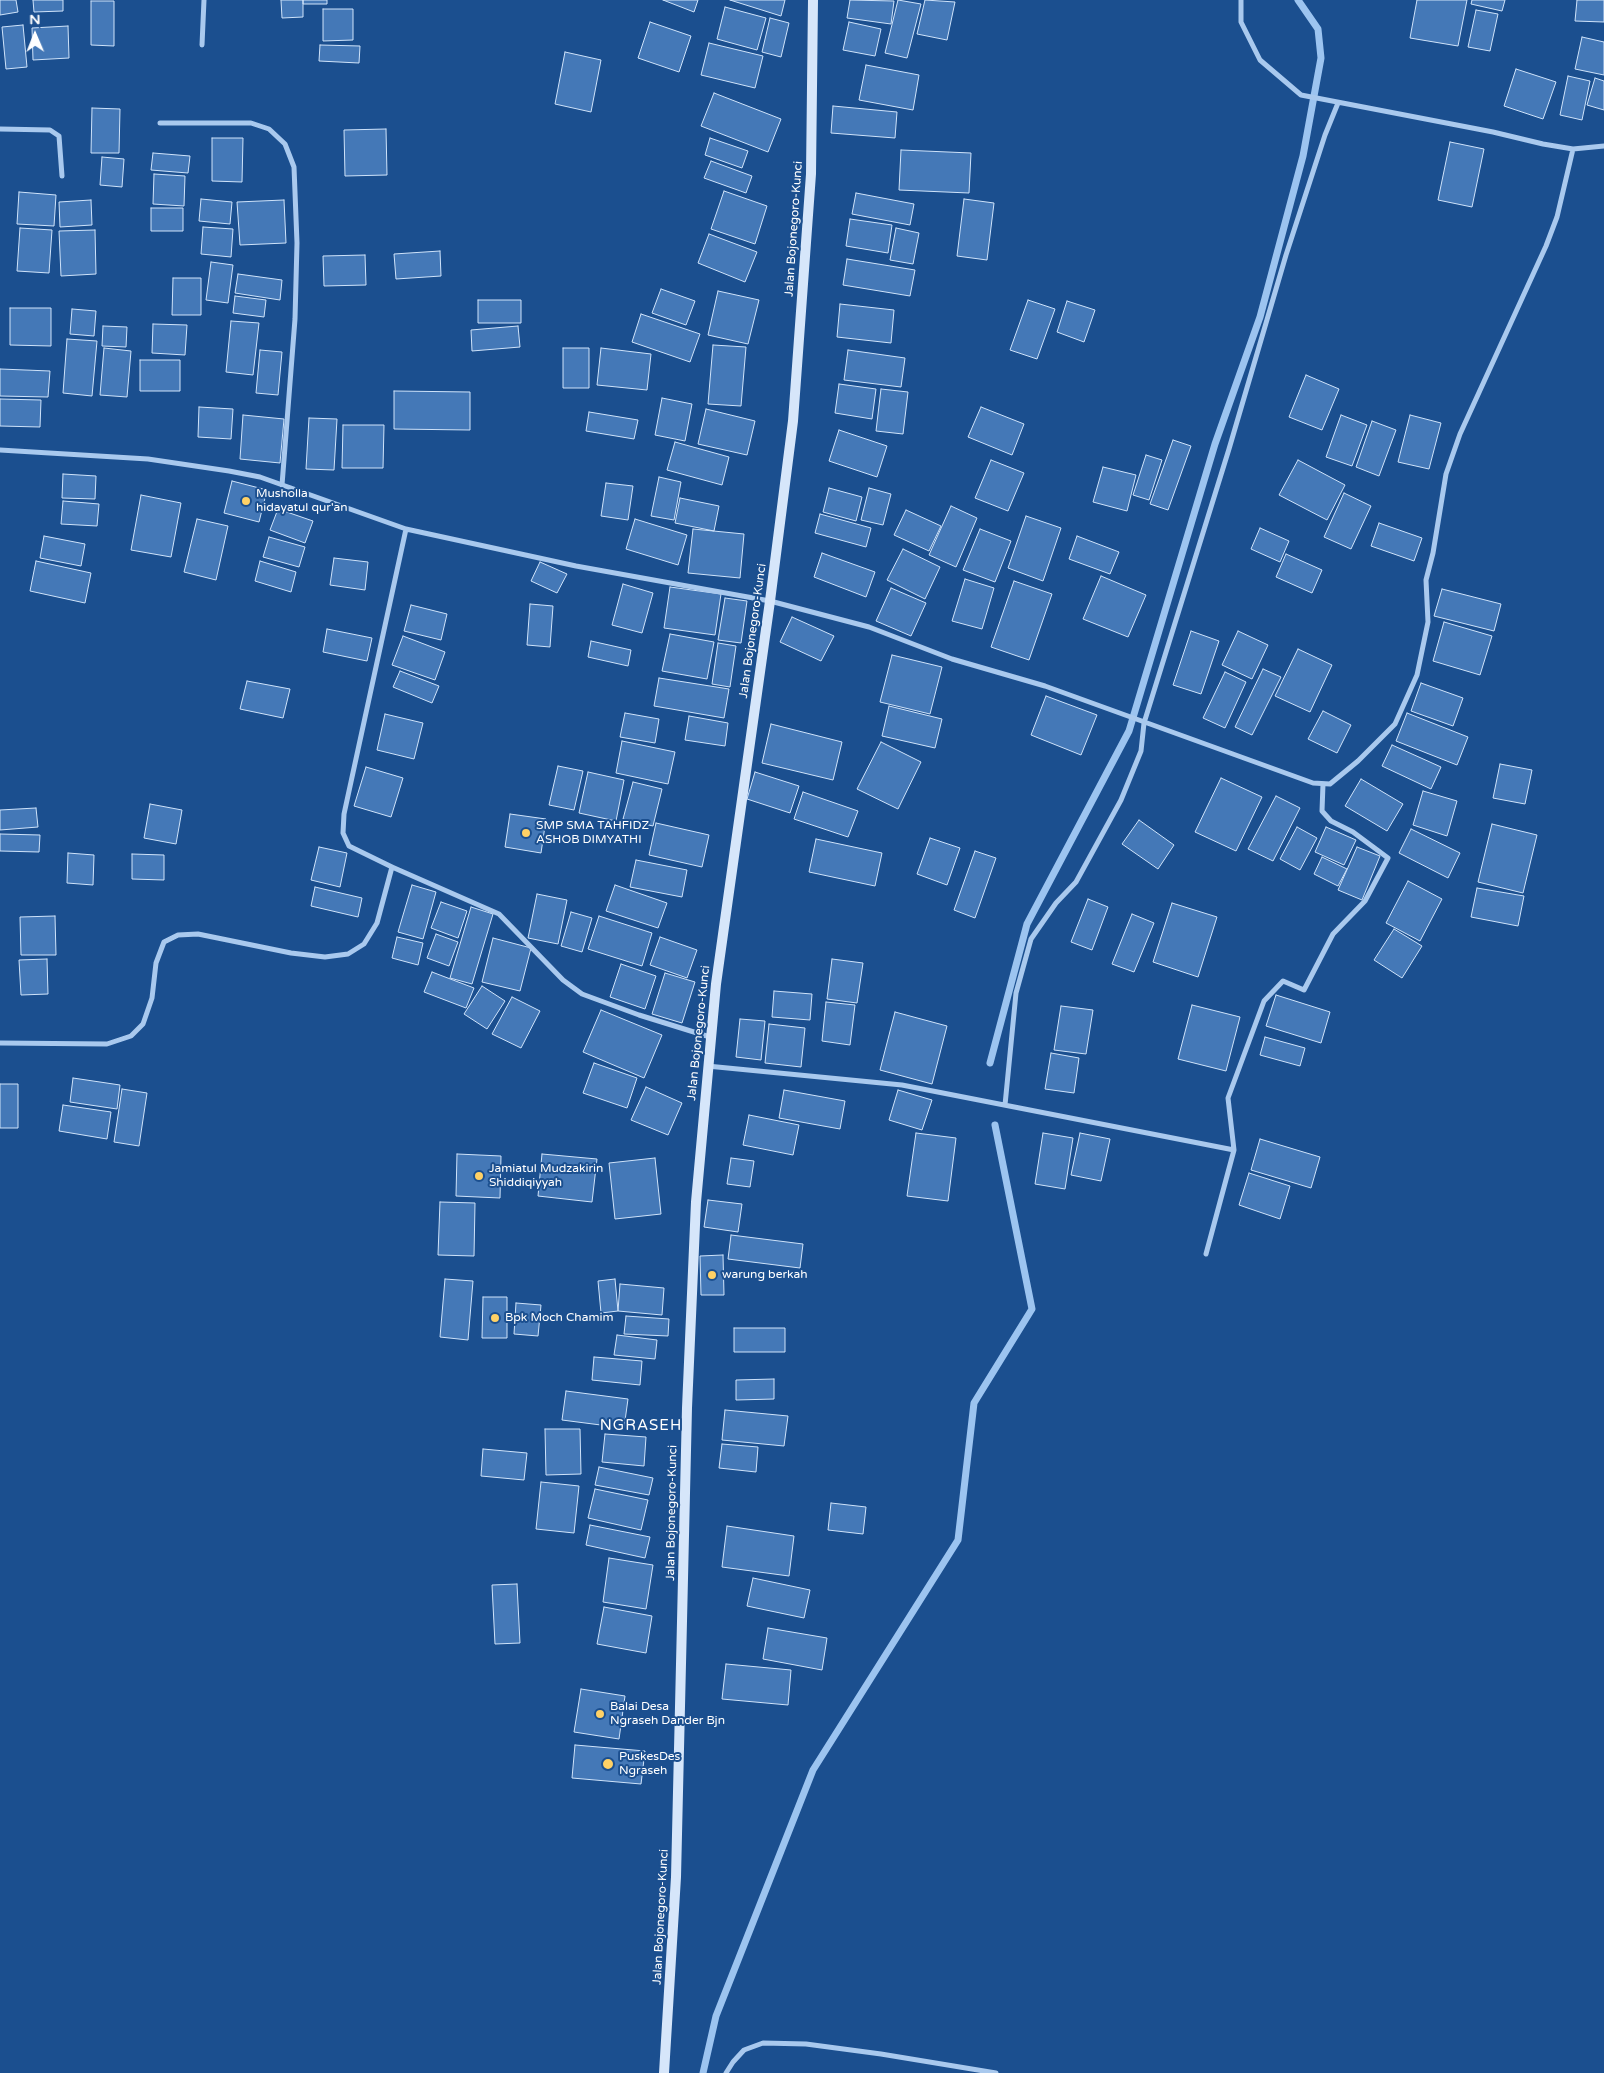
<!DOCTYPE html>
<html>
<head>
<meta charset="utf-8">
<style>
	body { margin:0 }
	#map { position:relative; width:1604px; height:2073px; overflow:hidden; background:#1b4f8f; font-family:"Varela Round",sans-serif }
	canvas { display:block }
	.north { position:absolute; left:10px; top:10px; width:50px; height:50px; -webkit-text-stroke:4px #1b4f8f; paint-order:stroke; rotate:359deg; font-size:14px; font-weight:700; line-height:20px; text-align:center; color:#fff }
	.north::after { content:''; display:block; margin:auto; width:18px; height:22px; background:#fff; clip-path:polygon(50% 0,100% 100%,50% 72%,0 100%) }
</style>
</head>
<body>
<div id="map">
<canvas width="1604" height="2073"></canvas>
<div class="north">N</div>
</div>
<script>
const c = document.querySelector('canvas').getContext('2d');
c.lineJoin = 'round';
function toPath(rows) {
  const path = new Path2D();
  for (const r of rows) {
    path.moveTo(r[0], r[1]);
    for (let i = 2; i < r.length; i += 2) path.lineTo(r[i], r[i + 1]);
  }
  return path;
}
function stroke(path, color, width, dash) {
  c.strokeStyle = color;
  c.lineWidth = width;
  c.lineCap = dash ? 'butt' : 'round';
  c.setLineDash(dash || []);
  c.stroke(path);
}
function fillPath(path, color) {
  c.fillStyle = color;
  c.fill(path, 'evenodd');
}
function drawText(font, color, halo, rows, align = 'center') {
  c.font = font + ' "Varela Round",sans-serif';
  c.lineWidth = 4;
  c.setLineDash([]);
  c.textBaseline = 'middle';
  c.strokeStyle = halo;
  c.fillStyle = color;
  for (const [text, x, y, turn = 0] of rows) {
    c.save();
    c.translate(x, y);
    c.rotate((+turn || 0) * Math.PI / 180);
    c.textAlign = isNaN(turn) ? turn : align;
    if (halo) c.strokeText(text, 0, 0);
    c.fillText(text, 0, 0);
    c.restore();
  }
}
stroke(toPath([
	[990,1063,1027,924,1129,731,1215,444,1260,317,1303,156,1321,58,1318,29,1298,0],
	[703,2073,716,2016,813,1770,958,1540,974,1403,1032,1309,995,1125]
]), '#9cc4f0', 7);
const building = toPath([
	[0,0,16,0,18,12,0,15,0,0],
	[33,0,63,0,63,11,34,12,33,0],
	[281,0,303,0,303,17,282,18,281,0],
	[303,0,327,0,327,4,303,4,303,0],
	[663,0,698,0,694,12,663,0],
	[730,0,785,0,781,16,730,0],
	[850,0,894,1,891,24,847,18,850,0],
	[898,0,921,4,907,58,885,53,898,0],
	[925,0,955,2,947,40,917,34,925,0],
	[1417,0,1467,0,1458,46,1410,38,1417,0],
	[1472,0,1505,0,1502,11,1471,4,1472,0],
	[1577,0,1604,0,1604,22,1575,21,1577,0],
	[91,1,114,1,114,46,91,45,91,1],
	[725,7,766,18,757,50,717,39,725,7],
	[323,9,353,9,353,40,323,41,323,9],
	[1476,10,1498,14,1490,51,1468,47,1476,10],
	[770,18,789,23,781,57,762,52,770,18],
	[650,22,691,36,679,72,638,58,650,22],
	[849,22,881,29,875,56,843,50,849,22],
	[23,25,27,67,6,69,2,27,23,25],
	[68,26,69,58,33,60,32,28,68,26],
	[1582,37,1604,42,1604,75,1575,69,1582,37],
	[709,43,763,56,755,88,701,75,709,43],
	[320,45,360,46,359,63,319,61,320,45],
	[565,52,601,60,591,112,555,104,565,52],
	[866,65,919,75,913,110,859,100,866,65],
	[1516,69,1556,82,1543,119,1504,106,1516,69],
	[1568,76,1590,81,1582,120,1560,115,1568,76],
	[1595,78,1604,81,1604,110,1587,105,1595,78],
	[714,93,781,119,768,152,701,126,714,93],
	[833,106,897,112,895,138,831,133,833,106],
	[92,108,120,109,119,153,91,153,92,108],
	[386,129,387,175,345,176,344,130,386,129],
	[212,138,243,138,242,182,212,181,212,138],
	[710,138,748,151,742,168,705,155,710,138],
	[1450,142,1484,149,1472,207,1438,200,1450,142],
	[901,150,971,153,969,193,899,190,901,150],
	[153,153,190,156,188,173,151,170,153,153],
	[102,157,124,159,122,187,100,185,102,157],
	[711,161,752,176,746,193,704,178,711,161],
	[154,174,185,176,184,206,153,204,154,174],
	[724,191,767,206,755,244,711,229,724,191],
	[19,192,56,195,54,226,17,224,19,192],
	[856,193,914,204,910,225,852,214,856,193],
	[201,199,232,202,230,224,199,221,201,199],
	[964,199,994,203,987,260,957,256,964,199],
	[91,200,92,225,60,227,59,202,91,200],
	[284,200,286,243,240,245,237,202,284,200],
	[151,208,183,208,183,231,151,231,151,208],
	[850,219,892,225,888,253,846,246,850,219],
	[203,227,233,229,231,257,201,254,203,227],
	[20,228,52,230,49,273,17,271,20,228],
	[896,228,919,233,913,264,890,260,896,228],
	[95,230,96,274,61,276,59,231,95,230],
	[709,234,757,252,745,282,698,263,709,234],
	[440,251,441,276,396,279,394,254,440,251],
	[365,255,366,285,324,286,323,256,365,255],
	[847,259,915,270,910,296,843,285,847,259],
	[211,262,233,265,228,303,206,300,211,262],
	[238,274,282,280,280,300,235,293,238,274],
	[173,278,201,278,201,315,172,315,173,278],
	[661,289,695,301,686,325,652,313,661,289],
	[718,291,759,300,748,344,708,335,718,291],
	[235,296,266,300,264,317,233,313,235,296],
	[478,300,521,300,521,323,478,323,478,300],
	[1028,300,1055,309,1037,359,1010,350,1028,300],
	[1067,301,1095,310,1084,342,1057,332,1067,301],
	[840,304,894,310,891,343,837,337,840,304],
	[10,308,51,308,51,346,10,345,10,308],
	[72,309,96,311,94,336,70,334,72,309],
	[641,314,700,334,690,362,632,342,641,314],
	[231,321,259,323,253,375,226,372,231,321],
	[153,324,187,325,185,355,152,353,153,324],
	[103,326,127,327,126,347,102,346,103,326],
	[518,326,520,347,472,351,471,330,518,326],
	[67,339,97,341,92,396,63,393,67,339],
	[713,345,746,347,741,406,708,404,713,345],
	[104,348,131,351,127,397,100,395,104,348],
	[563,348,589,348,589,388,563,388,563,348],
	[601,348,651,354,647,390,597,385,601,348],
	[260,350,282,352,278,395,256,393,260,350],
	[848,350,905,358,901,387,844,380,848,350],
	[140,360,180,360,180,391,140,391,140,360],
	[0,369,50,371,48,397,0,396,0,369],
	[1306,375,1339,389,1322,430,1289,417,1306,375],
	[839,384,876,389,872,419,835,413,839,384],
	[881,389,908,392,903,434,876,431,881,389],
	[394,391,470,392,470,430,394,429,394,391],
	[662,398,692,404,685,441,655,435,662,398],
	[0,399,41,400,40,427,0,426,0,399],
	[199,407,233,409,231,439,198,437,199,407],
	[981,407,1024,424,1012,455,968,437,981,407],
	[706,409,755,421,747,455,698,444,706,409],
	[589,412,638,420,634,439,586,431,589,412],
	[243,415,284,419,280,463,240,459,243,415],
	[1341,415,1367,425,1352,466,1326,457,1341,415],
	[1410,415,1441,423,1429,469,1398,462,1410,415],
	[309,418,337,419,334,470,306,469,309,418],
	[1372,421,1396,430,1379,476,1356,467,1372,421],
	[343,425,384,425,383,468,342,468,343,425],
	[839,430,887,446,877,477,829,461,839,430],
	[1173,440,1191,446,1168,510,1150,504,1173,440],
	[675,442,729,457,722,485,667,470,675,442],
	[1146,455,1162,460,1149,500,1133,495,1146,455],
	[991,460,1024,473,1008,511,975,498,991,460],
	[1298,460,1345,485,1327,520,1279,495,1298,460],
	[1103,467,1136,475,1127,511,1093,502,1103,467],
	[63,474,96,476,95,499,62,498,63,474],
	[659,477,681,482,674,520,651,516,659,477],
	[232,481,267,490,259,522,224,513,232,481],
	[606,483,633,486,628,520,601,516,606,483],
	[829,488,862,497,856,521,823,512,829,488],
	[869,488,891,494,883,525,861,520,869,488],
	[1344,493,1371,506,1351,549,1324,537,1344,493],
	[141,495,181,503,171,557,131,550,141,495],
	[680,498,719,506,714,531,675,523,680,498],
	[63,501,99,504,97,526,61,524,63,501],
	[951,506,977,518,956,567,929,555,951,506],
	[278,509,313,521,305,543,270,530,278,509],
	[906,510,941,526,929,551,894,535,906,510],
	[820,514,871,528,866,547,815,533,820,514],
	[1026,516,1061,528,1043,581,1008,568,1026,516],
	[197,519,228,526,216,580,184,572,197,519],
	[635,519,687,535,678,565,626,549,635,519],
	[1379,523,1422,538,1414,561,1371,546,1379,523],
	[1260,528,1289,541,1280,562,1251,549,1260,528],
	[693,529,744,534,740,578,688,573,693,529],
	[980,529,1011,541,995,582,963,570,980,529],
	[44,536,85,544,81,566,40,558,44,536],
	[1077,536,1119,552,1110,574,1069,559,1077,536],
	[269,537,305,547,299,567,263,557,269,537],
	[903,549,940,567,925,599,887,580,903,549],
	[822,553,875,572,866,597,814,577,822,553],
	[1286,554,1322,570,1312,593,1276,577,1286,554],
	[334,558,368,562,365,590,330,585,334,558],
	[36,561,91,573,85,603,30,591,36,561],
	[260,561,296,572,291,592,255,581,260,561],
	[540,562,567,574,557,593,531,581,540,562],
	[1101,576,1146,595,1128,637,1083,619,1101,576],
	[965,579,994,588,982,629,952,621,965,579],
	[1014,581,1052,594,1029,660,991,647,1014,581],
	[623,584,653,593,642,633,612,625,623,584],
	[670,587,721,594,715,635,664,628,670,587],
	[891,588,926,603,911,636,876,621,891,588],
	[1442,589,1501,604,1494,631,1434,616,1442,589],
	[725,598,747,601,741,643,718,640,725,598],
	[530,604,553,606,550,647,527,645,530,604],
	[411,605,447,614,441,640,404,631,411,605],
	[792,617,834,636,821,661,780,642,792,617],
	[1444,622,1492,636,1480,675,1433,661,1444,622],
	[327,629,372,638,367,661,323,652,327,629],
	[1191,631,1219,641,1201,694,1173,685,1191,631],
	[1238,631,1268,645,1252,679,1222,665,1238,631],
	[670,634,714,642,707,679,662,671,670,634],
	[403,636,445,652,435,680,392,665,403,636],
	[591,641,631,650,628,666,588,657,591,641],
	[718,643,736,646,730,687,712,684,718,643],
	[1298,649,1332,665,1310,712,1275,696,1298,649],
	[892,655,942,667,930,714,880,702,892,655],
	[1263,669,1281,677,1252,735,1235,727,1263,669],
	[400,671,439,686,432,703,393,687,400,671],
	[1225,672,1246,682,1225,728,1203,718,1225,672],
	[659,678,729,689,724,718,654,706,659,678],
	[247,681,290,689,283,718,240,709,247,681],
	[1421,683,1463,698,1453,726,1411,711,1421,683],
	[1046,696,1097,715,1081,755,1031,735,1046,696],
	[889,706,942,719,935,748,882,736,889,706],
	[1323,711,1351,725,1337,753,1308,739,1323,711],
	[625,713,659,719,655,743,620,737,625,713],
	[1407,713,1468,737,1457,765,1396,741,1407,713],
	[385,714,423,723,414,759,377,750,385,714],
	[689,716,728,723,725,746,685,740,689,716],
	[771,724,842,742,833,780,762,763,771,724],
	[622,741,675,752,668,784,616,773,622,741],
	[881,742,921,762,898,809,857,789,881,742],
	[1392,745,1441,767,1431,789,1382,766,1392,745],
	[1500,764,1532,770,1525,804,1493,798,1500,764],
	[558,766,583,771,574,810,549,805,558,766],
	[366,767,403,778,391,817,354,806,366,767],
	[588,772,624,780,616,821,579,813,588,772],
	[755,772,799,786,790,813,747,799,755,772],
	[1221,778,1262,797,1236,851,1195,832,1221,778],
	[1361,779,1403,804,1387,831,1345,806,1361,779],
	[633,782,662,789,653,826,623,819,633,782],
	[1423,791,1457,801,1447,836,1413,825,1423,791],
	[803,792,858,811,848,837,794,819,803,792],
	[1276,796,1300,808,1273,861,1248,849,1276,796],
	[150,804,182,810,176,844,144,838,150,804],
	[36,808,38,827,0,830,0,810,36,808],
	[510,814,546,819,541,853,505,847,510,814],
	[1139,820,1174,845,1158,869,1122,844,1139,820],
	[656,823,709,835,702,867,649,855,656,823],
	[1492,824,1537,835,1523,893,1478,882,1492,824],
	[1297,827,1317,838,1300,870,1280,859,1297,827],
	[1326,827,1356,840,1344,865,1315,852,1326,827],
	[1411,829,1460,853,1448,878,1399,853,1411,829],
	[0,834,40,835,39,852,0,851,0,834],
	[930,838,960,848,947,885,917,874,930,838],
	[816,839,882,853,875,886,809,872,816,839],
	[319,847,347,853,340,887,311,880,319,847],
	[1357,847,1380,856,1362,900,1338,890,1357,847],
	[975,851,996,858,975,918,954,910,975,851],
	[68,853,94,855,93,885,67,883,68,853],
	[132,854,164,855,164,880,132,879,132,854],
	[1322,857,1347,869,1338,886,1314,874,1322,857],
	[636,860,687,870,682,897,630,887,636,860],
	[1408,881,1442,899,1420,941,1386,923,1408,881],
	[412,885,436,892,423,939,398,932,412,885],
	[615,885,667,903,658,928,606,911,615,885],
	[315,887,362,898,358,917,311,906,315,887],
	[1477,888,1524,896,1518,926,1471,917,1477,888],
	[537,894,567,900,558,944,528,938,537,894],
	[1088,899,1108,907,1092,950,1071,942,1088,899],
	[441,902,467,911,458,938,431,928,441,902],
	[1172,903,1217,917,1198,977,1153,962,1172,903],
	[471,907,493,914,472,984,450,978,471,907],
	[571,912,592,918,582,952,561,946,571,912],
	[1132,914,1154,923,1134,972,1112,964,1132,914],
	[55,916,56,955,21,955,20,917,55,916],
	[599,916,652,933,642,966,588,949,599,916],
	[1394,929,1422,946,1402,978,1374,960,1394,929],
	[436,934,458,942,449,966,427,958,436,934],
	[397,937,423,943,418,965,392,958,397,937],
	[660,937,697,950,687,978,650,965,660,937],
	[493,938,531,948,520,991,482,982,493,938],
	[47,959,48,994,21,995,19,960,47,959],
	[832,959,863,963,857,1003,827,999,832,959],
	[621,964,656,976,645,1009,610,997,621,964],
	[432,972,474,988,466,1008,424,992,432,972],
	[665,973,695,982,682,1023,652,1014,665,973],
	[482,986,505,1001,487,1029,464,1014,482,986],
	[774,991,812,994,810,1020,772,1017,774,991],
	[1276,995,1330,1012,1321,1043,1266,1026,1276,995],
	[512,997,540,1011,521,1048,492,1034,512,997],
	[826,1002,855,1005,850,1045,822,1041,826,1002],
	[1192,1005,1240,1017,1226,1071,1178,1059,1192,1005],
	[1061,1006,1093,1010,1086,1054,1054,1050,1061,1006],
	[601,1010,662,1035,644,1078,583,1052,601,1010],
	[895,1012,947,1026,932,1084,880,1070,895,1012],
	[740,1019,765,1021,761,1060,736,1057,740,1019],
	[769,1024,805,1028,801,1067,765,1063,769,1024],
	[1265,1037,1305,1048,1300,1066,1260,1055,1265,1037],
	[1051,1053,1079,1058,1074,1093,1045,1089,1051,1053],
	[594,1063,637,1078,627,1108,583,1093,594,1063],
	[73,1078,120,1085,117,1109,70,1102,73,1078],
	[0,1084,18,1084,18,1128,0,1128,0,1084],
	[646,1087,682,1103,668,1135,631,1120,646,1087],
	[122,1089,147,1093,139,1146,114,1142,122,1089],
	[784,1090,845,1101,840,1129,779,1118,784,1090],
	[898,1090,932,1100,922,1130,889,1120,898,1090],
	[63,1105,111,1112,107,1139,59,1131,63,1105],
	[749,1115,799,1125,793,1155,743,1145,749,1115],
	[916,1133,956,1138,948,1201,907,1196,916,1133],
	[1043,1133,1073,1138,1065,1189,1035,1184,1043,1133],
	[1080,1133,1110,1139,1101,1181,1071,1175,1080,1133],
	[1260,1139,1320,1157,1311,1188,1251,1170,1260,1139],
	[457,1154,501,1156,500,1198,456,1196,457,1154],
	[542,1154,597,1159,592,1202,538,1196,542,1154],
	[655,1158,661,1214,615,1219,609,1163,655,1158],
	[731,1158,754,1161,750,1187,727,1184,731,1158],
	[1249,1173,1290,1186,1280,1219,1239,1205,1249,1173],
	[708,1200,742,1204,738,1232,704,1227,708,1200],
	[440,1202,475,1203,474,1256,438,1255,440,1202],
	[731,1235,803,1244,800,1268,728,1259,731,1235],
	[723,1255,724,1295,701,1295,700,1256,723,1255],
	[445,1279,473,1281,468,1340,440,1337,445,1279],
	[615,1279,618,1311,601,1313,598,1281,615,1279],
	[620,1284,664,1288,662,1315,618,1311,620,1284],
	[483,1297,507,1297,507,1338,482,1338,483,1297],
	[516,1303,541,1305,538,1336,514,1334,516,1303],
	[626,1316,669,1319,668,1336,624,1334,626,1316],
	[734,1328,785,1328,785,1352,734,1352,734,1328],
	[617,1335,657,1340,655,1359,614,1355,617,1335],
	[594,1357,642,1361,640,1385,592,1380,594,1357],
	[774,1379,774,1399,736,1400,736,1380,774,1379],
	[566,1391,628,1399,624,1428,562,1420,566,1391],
	[725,1410,788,1416,784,1446,722,1440,725,1410],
	[545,1429,580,1429,581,1474,546,1475,545,1429],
	[605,1434,646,1437,644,1466,602,1462,605,1434],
	[722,1444,758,1447,756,1472,719,1468,722,1444],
	[483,1449,527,1453,524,1480,481,1476,483,1449],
	[599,1467,653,1478,649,1495,595,1485,599,1467],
	[541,1482,579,1486,574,1533,536,1529,541,1482],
	[595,1489,648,1500,641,1530,588,1518,595,1489],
	[831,1503,866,1507,863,1534,828,1530,831,1503],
	[590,1525,650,1537,645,1558,586,1545,590,1525],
	[727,1526,794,1536,789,1576,722,1567,727,1526],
	[609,1558,653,1565,646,1609,603,1602,609,1558],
	[753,1578,810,1590,804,1618,747,1606,753,1578],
	[517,1584,520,1643,495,1644,492,1585,517,1584],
	[604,1607,652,1616,646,1653,597,1644,604,1607],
	[768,1628,827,1638,822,1670,763,1659,768,1628],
	[726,1664,791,1670,788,1705,722,1699,726,1664],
	[581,1689,625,1696,619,1739,574,1732,581,1689],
	[575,1745,645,1751,641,1784,572,1778,575,1745]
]);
fillPath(building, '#4478b7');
stroke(building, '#cfe3fa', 1);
stroke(toPath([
	[1241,0,1241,22,1260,60,1301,95,1493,132,1543,144,1573,149,1604,146],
	[202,45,204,0],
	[160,123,251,123,269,129,285,144,294,167,297,243,295,319,282,485],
	[0,129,50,130,59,136,62,176],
	[0,450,148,459,229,471,260,477,406,529,576,566,770,601,869,627,952,659,1045,686,1313,783,1330,784,1358,761,1395,724,1417,675,1428,622,1426,580,1433,553,1446,474,1460,434,1546,246,1557,217,1573,149],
	[406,529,344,814,343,833,349,846,392,867,499,914,563,980,582,994,639,1015,710,1037],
	[0,1043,107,1044,131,1036,143,1024,152,998,156,963,164,942,178,935,198,934,291,953,325,957,348,954,364,944,377,923,392,867],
	[707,1066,902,1085,1234,1150],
	[1005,1105,1016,993,1031,939,1056,903,1076,882,1121,800,1141,751,1144,723,1229,449,1286,255,1325,135,1338,103],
	[1206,1254,1234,1150,1228,1098,1264,1001,1283,981,1304,990,1333,934,1365,901,1388,858,1353,832,1331,821,1322,811,1323,784],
	[726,2073,733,2062,744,2050,763,2043,806,2044,881,2054,996,2073]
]), '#a9c9ee', 5);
stroke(toPath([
	[664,2073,676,1877,687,1408,696,1202,716,984,770,601,793,421,811,174,813,0]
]), '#d6e6fa', 10);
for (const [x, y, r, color] of [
	[246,501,5,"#ffd166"],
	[526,833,5,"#ffd166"],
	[479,1176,5,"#ffd166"],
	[712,1275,5,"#ffd166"],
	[495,1318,5,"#ffd166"],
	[600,1714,5,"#ffd166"],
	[608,1764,6,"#ffd166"]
]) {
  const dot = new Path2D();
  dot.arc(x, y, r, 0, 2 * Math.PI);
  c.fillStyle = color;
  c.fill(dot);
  stroke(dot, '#1b4f8f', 2);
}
drawText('12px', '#fff', '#1b4f8f', [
	["Jalan Bojonegoro-Kunci",794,229,-86],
	["Jalan Bojonegoro-Kunci",753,631,-82],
	["Jalan Bojonegoro-Kunci",699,1033,-84],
	["Jalan Bojonegoro-Kunci",672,1513,-89],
	["Jalan Bojonegoro-Kunci",661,1917,-87]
]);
drawText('12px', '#fff', '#1b4f8f', [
	["Musholla",256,494],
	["hidayatul qur'an",256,508],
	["SMP SMA TAHFIDZ",536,826],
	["ASHOB DIMYATHI",536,840],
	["Jamiatul Mudzakirin",489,1169],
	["Shiddiqiyyah",489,1183],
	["warung berkah",722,1275],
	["Bpk Moch Chamim",505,1318],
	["Balai Desa",610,1707],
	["Ngraseh Dander Bjn",610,1721],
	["PuskesDes",619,1757],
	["Ngraseh",619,1771]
], 'left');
c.letterSpacing = '1px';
drawText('15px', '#fff', '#1b4f8f', [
	["NGRASEH",641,1426]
]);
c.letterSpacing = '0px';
</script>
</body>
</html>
